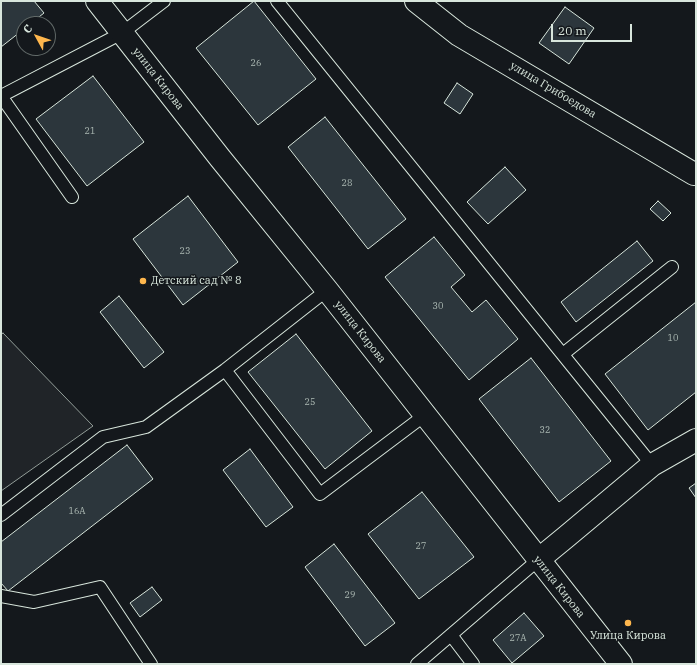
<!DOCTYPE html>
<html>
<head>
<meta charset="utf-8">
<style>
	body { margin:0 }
	#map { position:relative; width:697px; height:665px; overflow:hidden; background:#14181c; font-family:"IBM Plex Serif",serif }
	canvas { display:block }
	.frame { position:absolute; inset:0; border:2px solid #d8e6dc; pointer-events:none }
	.north { position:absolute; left:16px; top:16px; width:40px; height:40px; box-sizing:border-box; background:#14181c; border:1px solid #626a69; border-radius:50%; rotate:310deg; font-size:11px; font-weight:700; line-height:16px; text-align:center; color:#d8e6dc }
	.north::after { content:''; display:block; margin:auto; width:14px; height:18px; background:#ffb74d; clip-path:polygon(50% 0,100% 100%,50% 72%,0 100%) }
	.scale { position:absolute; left:551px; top:24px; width:81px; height:18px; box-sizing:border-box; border:2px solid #d8e6dc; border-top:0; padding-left:5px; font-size:12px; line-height:14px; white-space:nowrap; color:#d8e6dc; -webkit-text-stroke:3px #14181c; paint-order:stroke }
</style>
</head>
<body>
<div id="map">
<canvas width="697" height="665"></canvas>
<div class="frame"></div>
<div class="north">С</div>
<div class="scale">20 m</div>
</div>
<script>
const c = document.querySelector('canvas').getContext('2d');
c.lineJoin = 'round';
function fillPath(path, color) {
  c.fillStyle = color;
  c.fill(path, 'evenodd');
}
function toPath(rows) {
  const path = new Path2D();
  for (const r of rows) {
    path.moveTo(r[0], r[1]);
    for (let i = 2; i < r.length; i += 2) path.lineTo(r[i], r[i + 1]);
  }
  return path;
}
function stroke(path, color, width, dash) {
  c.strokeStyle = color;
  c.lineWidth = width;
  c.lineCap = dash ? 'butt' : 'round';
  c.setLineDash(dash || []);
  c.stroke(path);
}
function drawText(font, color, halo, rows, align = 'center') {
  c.font = font + ' "IBM Plex Serif",serif';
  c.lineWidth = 3;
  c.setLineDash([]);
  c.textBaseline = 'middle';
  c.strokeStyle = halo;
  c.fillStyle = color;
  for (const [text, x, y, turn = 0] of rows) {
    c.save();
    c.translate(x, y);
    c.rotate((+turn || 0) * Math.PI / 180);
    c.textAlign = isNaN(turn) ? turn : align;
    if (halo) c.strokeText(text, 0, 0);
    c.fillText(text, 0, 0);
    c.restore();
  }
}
const green = toPath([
	[3,333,93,426,1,491,1,335,3,333]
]);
fillPath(green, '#202428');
stroke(green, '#939e99', 1);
const building = toPath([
	[1,1,34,1,44,13,30,24,24,24,24,29,1,47,1,1],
	[254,1,316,79,258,125,196,48,254,1],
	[565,7,594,28,569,64,539,43,565,7],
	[93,76,144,142,87,186,36,119,93,76],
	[457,83,473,94,460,114,444,103,457,83],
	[325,117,406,219,368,249,288,147,325,117],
	[505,167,526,190,488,224,467,202,505,167],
	[188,196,238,262,183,305,133,239,188,196],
	[658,201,671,213,663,221,650,209,658,201],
	[434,237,465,275,451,287,472,312,486,300,518,339,469,380,385,277,434,237],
	[637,241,653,261,576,322,561,302,637,241],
	[119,296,164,352,144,368,100,312,119,296],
	[696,302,696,392,648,430,605,374,696,302],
	[296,334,372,431,325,469,248,372,296,334],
	[531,358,611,461,559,502,479,399,531,358],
	[127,445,153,479,8,591,1,583,1,542,127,445],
	[250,449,293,507,266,527,223,470,250,449],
	[696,483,696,498,689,488,696,483],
	[422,492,474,557,419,599,368,534,422,492],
	[334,544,395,623,365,646,305,567,334,544],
	[152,587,162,600,140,617,130,603,152,587],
	[524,613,544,636,512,663,493,640,524,613]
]);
fillPath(building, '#2c363c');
stroke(building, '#d8e6dc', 1);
const lane = toPath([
	[277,1,652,465],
	[1,96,122,33,164,1],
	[1,96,72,197],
	[563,354,672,267],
	[225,370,320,494,425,415],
	[1,515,103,437,146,427,225,370,327,290],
	[1,596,34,602,100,587,151,664],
	[451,635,473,664],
	[417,664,538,560]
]);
const street = toPath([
	[416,1,459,35,694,174],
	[538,560,566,537,652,465,696,440]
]);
const secondary = toPath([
	[97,1,220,158,327,290,621,664]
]);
stroke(lane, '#d8e6dc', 14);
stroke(street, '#d8e6dc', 24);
stroke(secondary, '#d8e6dc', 24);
stroke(lane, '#14181c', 12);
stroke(street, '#14181c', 22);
stroke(secondary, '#14181c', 22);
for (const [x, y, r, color] of [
	[143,281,4,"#ffb74d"],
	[628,623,4,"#ffb74d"]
]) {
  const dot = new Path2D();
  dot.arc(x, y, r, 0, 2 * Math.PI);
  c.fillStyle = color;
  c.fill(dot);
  stroke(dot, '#14181c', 1.5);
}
drawText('9px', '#adbab4', null, [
	["26",256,63],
	["21",90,131],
	["28",347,183],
	["23",185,251],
	["30",438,306],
	["10",673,338],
	["25",310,402],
	["32",545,430],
	["16А",77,511],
	["27",421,546],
	["29",350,595],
	["27А",518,638]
]);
drawText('11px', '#d8e6dc', '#14181c', [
	["улица Кирова",158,79,52],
	["улица Грибоедова",553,90,31],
	["улица Кирова",360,332,52],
	["улица Кирова",559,587,52]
]);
drawText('11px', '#d8e6dc', '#14181c', [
	["Детский сад № 8",151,281],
	["Улица Кирова",628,636,"center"]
], 'left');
</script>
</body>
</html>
